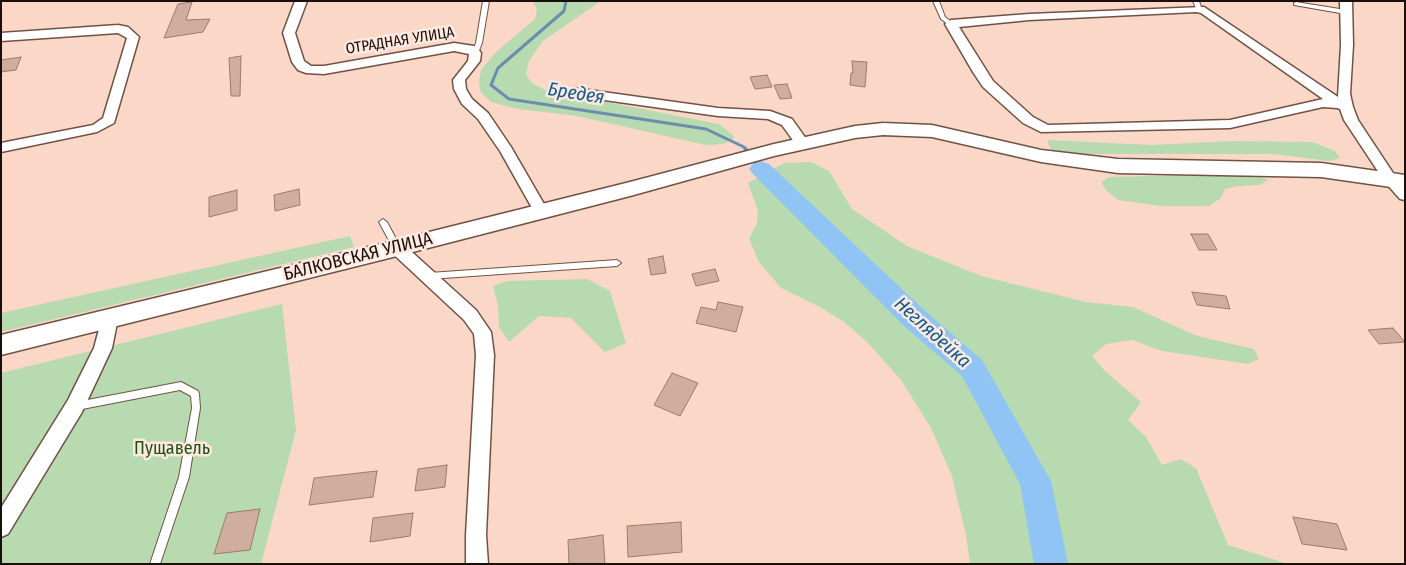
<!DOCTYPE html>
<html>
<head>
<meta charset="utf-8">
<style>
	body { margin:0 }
	#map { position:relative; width:1406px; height:565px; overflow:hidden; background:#fbd7c8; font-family:"Fira Sans Condensed",sans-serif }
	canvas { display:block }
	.frame { position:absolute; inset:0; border:2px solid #1a0f0a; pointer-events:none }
</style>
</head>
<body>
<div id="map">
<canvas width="1406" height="565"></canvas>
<div class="frame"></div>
</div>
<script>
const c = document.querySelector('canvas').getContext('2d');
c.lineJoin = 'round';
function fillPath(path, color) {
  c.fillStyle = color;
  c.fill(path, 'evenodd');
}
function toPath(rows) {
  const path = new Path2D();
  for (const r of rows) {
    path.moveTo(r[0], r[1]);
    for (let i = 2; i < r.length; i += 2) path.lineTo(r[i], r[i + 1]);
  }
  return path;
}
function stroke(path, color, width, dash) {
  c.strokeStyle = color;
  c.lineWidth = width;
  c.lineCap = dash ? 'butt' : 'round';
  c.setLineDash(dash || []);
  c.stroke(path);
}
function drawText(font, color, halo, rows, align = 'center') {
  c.font = font + ' "Fira Sans Condensed",sans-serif';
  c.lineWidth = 5;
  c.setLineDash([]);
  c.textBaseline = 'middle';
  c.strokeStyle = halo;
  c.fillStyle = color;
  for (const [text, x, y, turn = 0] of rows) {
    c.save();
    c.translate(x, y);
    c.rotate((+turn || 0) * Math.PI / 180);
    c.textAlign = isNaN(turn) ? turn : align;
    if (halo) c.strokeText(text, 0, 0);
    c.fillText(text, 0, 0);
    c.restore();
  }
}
fillPath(toPath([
	[532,1,601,1,543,41,529,61,526,75,532,83,545,90,719,124,735,137,724,144,706,145,577,116,518,109,491,102,481,93,479,83,481,70,496,52,535,19,537,9],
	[1048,140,1152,145,1232,141,1312,142,1335,151,1340,158,1329,161,1273,154,1077,154,1052,150,1048,144],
	[811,162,829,171,852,209,907,246,981,276,1086,302,1133,307,1197,336,1254,349,1259,359,1248,364,1162,351,1132,340,1106,344,1092,356,1105,371,1141,402,1128,420,1146,437,1162,465,1180,459,1196,468,1228,545,1288,564,970,564,966,535,952,476,931,428,901,380,867,342,844,322,820,307,781,288,759,262,749,239,757,223,758,211,748,183,784,163],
	[1251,174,1268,180,1260,185,1238,186,1225,189,1221,198,1209,206,1161,206,1118,200,1106,190,1101,182,1109,177],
	[350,236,354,247,1,332,1,313],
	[587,279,610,291,626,343,605,352,571,318,539,316,509,342,499,327,498,306,493,286,507,281],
	[282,304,296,430,261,564,1,564,1,373]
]), '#b7dab1');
stroke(toPath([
	[566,1,564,11,498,68,491,85,509,99,706,129,744,147,747,151]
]), '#6c8eae', 3);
stroke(toPath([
	[746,150,761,169]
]), '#6c8eae', 4.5);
fillPath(toPath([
	[761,161,769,164,924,310,982,360,1051,481,1068,564,1034,564,1020,484,962,376,904,326,753,174,749,169,753,164,761,161]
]), '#8fc4f4');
const building = toPath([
	[192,2,186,20,210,19,203,32,164,38,178,4,192,2],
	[241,56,240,96,231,96,229,58,241,56],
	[21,57,16,70,1,72,1,60,21,57],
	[852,61,867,62,865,87,850,85,851,73,853,73,852,61],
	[767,75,772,87,755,89,750,77,767,75],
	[787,84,792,98,780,99,774,85,787,84],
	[299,189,300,205,275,211,274,195,299,189],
	[237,190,237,210,209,217,209,197,237,190],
	[1191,234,1208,234,1217,250,1199,250,1191,234],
	[663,256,666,273,651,275,648,259,663,256],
	[715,269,719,281,696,286,692,274,715,269],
	[1192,292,1226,296,1230,309,1197,305,1192,292],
	[718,302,743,307,736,332,696,323,701,307,716,310,718,302],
	[1393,328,1405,342,1379,344,1368,330,1393,328],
	[672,373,698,383,680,416,654,405,672,373],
	[447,465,445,487,415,491,418,469,447,465],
	[377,471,373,497,309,505,314,478,377,471],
	[260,509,250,550,214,554,227,513,260,509],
	[413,513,410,536,370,542,373,518,413,513],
	[1293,517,1337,524,1347,550,1302,544,1293,517],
	[681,522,682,552,628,557,627,526,681,522],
	[603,535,605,564,569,564,568,540,603,535]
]);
fillPath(building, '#cfad9f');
stroke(building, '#9c7b6e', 1);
const lane = toPath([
	[483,1,489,1,482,43,478,53,475,55,472,53,476,43,483,1],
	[933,1,939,1,945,17,953,23,953,25,949,25,941,19,933,1],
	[1193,1,1199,1,1202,10,1201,11,1197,11,1193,1],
	[1296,2,1346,10,1349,12,1346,14,1294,5,1294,3,1296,2],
	[383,219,387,222,401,248,400,250,397,251,393,248,379,222,383,219],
	[617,260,621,263,617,266,429,279,425,276,429,273,617,260],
	[181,382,198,391,199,394,200,408,189,477,160,564,150,564,179,477,192,408,191,396,180,390,77,410,74,409,73,406,74,403,77,402,181,382]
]);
const street = toPath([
	[295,1,307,1,295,33,304,61,311,66,324,66,454,43,474,46,479,50,481,53,480,61,465,80,466,89,472,99,488,113,511,147,548,211,546,215,541,216,536,215,500,151,478,119,462,104,454,89,453,80,468,61,469,54,454,51,324,74,306,73,298,70,292,62,283,33,295,1],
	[1340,1,1352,1,1353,45,1350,94,1353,107,1358,120,1395,176,1405,186,1405,200,1400,199,1385,182,1344,120,1340,109,1337,108,1323,107,1230,128,1041,132,1023,123,983,87,973,72,945,24,951,20,1029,14,1204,7,1338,97,1341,45,1340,1],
	[1196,12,1201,13,1323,99,1230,120,1048,125,1033,117,993,81,959,27,1029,20,1196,12],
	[118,25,128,27,139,37,114,123,97,132,1,152,1,143,93,125,103,118,127,38,118,33,1,41,1,33,118,25],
	[574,88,718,108,770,111,792,119,809,143,807,146,802,147,797,146,782,125,768,119,718,116,569,95,568,92,574,88],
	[397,242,403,244,476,310,491,332,494,355,486,535,488,564,466,564,466,535,476,355,474,334,464,320,391,252,389,248,391,244,397,242],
	[110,311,116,313,118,318,112,348,82,412,8,534,1,537,1,508,68,400,94,348,102,318,104,313,110,311]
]);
const secondary = toPath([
	[883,123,932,125,1041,150,1118,159,1321,163,1405,175,1405,189,1321,177,1118,173,1041,162,932,137,883,135,855,138,774,156,630,196,397,256,1,355,1,335,397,240,630,182,774,144,855,126,883,123]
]);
stroke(lane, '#705245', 2);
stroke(street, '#705245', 3);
stroke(secondary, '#705245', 3);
fillPath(lane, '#fff');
fillPath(street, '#fff');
fillPath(secondary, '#fff');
drawText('15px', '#1a0f0a', '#fee8df', [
	["ОТРАДНАЯ УЛИЦА",400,41,-9]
]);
drawText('18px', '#1a0f0a', '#fee8df', [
	["БАЛКОВСКАЯ УЛИЦА",358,257,-14]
]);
drawText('18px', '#1d5414', '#fee8df', [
	["Пущавель",172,449]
]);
drawText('italic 19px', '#0c5a90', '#fee8df', [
	["Бредея",576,94,9],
	["Неглядейка",932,333,42]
]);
</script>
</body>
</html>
